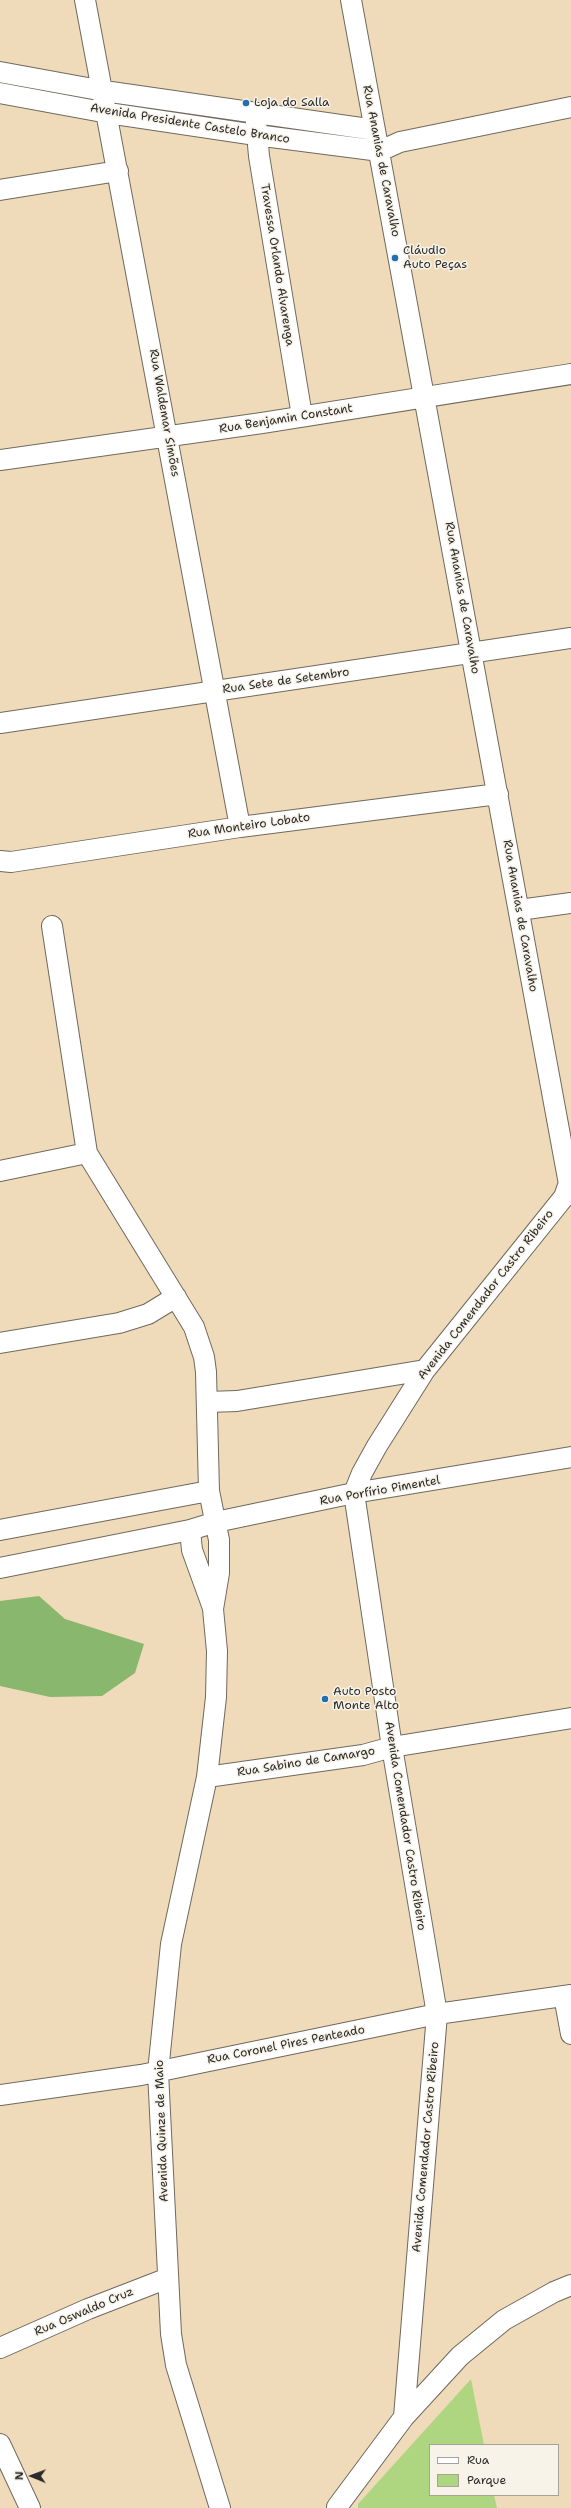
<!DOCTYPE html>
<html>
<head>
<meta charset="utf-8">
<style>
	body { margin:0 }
	#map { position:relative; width:571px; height:2508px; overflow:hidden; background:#efdbba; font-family:"Shantell Sans",sans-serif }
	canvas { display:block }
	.legend { position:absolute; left:429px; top:2444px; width:130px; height:52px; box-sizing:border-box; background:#f7f3e8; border:1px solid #a5a39c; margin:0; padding:5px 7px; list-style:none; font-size:12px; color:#2b2b2b }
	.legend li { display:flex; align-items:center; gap:8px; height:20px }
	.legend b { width:20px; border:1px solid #a5a39c }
	.north { position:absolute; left:12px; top:2456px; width:40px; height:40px; -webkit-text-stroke:3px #f7f3e8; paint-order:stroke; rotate:271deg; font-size:11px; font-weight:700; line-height:16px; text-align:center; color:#2b2b2b }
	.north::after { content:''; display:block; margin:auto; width:14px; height:18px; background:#2b2b2b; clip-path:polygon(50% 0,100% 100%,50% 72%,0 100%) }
</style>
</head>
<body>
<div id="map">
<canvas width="571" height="2508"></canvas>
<ul class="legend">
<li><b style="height:5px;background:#fff"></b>Rua</li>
<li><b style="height:11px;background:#aed680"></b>Parque</li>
</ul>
<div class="north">N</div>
</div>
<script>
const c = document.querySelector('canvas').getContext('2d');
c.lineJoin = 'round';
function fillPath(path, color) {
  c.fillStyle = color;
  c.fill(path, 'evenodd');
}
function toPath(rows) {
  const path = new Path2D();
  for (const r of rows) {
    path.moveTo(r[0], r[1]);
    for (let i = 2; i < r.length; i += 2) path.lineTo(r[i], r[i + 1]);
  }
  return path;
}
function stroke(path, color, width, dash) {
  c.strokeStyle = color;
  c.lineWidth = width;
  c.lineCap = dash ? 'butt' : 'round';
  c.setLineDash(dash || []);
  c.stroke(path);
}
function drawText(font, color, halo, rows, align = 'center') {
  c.font = font + ' "Shantell Sans",sans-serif';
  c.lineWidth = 3;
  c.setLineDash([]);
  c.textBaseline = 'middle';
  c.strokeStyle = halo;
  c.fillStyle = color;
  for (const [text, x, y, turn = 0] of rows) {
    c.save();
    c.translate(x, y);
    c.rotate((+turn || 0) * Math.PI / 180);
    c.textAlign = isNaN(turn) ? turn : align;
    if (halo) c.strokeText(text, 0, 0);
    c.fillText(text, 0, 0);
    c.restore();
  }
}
fillPath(toPath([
	[471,2379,484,2445,430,2445,430,2495,494,2495,497,2508,358,2508,358,2504]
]), '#aed680');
fillPath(toPath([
	[39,1596,65,1619,144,1644,135,1673,102,1696,50,1697,0,1686,0,1601]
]), '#8ab76e');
const minor = toPath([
	[85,0,240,827],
	[351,0,571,1195],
	[0,72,104,91,375,130],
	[0,93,108,113,256,135,380,151,400,142,571,107],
	[256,122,259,156,302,416],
	[0,190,118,171],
	[0,460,262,423,571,374],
	[0,723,571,638],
	[0,861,11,862,240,827,498,794],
	[519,910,571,903],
	[52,926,87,1153,194,1327,204,1357,206,1372,209,1491,219,1540,219,1573,213,1609,217,1651,216,1697,207,1777,171,1944,158,2072,171,2334,176,2365,220,2508],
	[0,1171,87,1153],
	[0,1343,119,1323,148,1314,176,1297],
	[207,1402,237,1401,425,1370],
	[0,1530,209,1491],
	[190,1530,192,1550,213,1608],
	[0,1568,190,1530,216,1522,354,1493,571,1457],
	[207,1777,363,1755,392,1747,571,1718],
	[564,1996,571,2034],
	[0,2095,141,2075,437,2014,571,1995],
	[0,2348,88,2309,168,2278],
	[404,2417,437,2014,392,1747,354,1493,362,1473,377,1446,425,1370,564,1197,569,1183,571,1183],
	[0,2444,30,2508],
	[337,2507,404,2417,460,2356,504,2320,554,2292,571,2285]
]);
stroke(minor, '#70695d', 22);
stroke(minor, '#fff', 20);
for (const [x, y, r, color] of [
	[246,103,4,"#1f6fb2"],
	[395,258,4,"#1f6fb2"],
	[325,1699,4,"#1f6fb2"]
]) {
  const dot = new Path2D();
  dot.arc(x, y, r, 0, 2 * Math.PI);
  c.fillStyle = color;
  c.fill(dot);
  stroke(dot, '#f7f3e8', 1.5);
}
drawText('12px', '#2b2b2b', '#f7f3e8', [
	["Loja do Salla",254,103],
	["Cláudio",403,251],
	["Auto Peças",403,265],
	["Auto Posto",333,1692],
	["Monte Alto",333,1706]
], 'left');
drawText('12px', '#2b2b2b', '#f7f3e8', [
	["Avenida Presidente Castelo Branco",190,124,9],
	["Rua Ananias de Caravalho",381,161,79],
	["Travessa Orlando Alvarenga",277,265,81],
	["Rua Waldemar Simões",164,413,80],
	["Rua Benjamin Constant",286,419,-9],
	["Rua Ananias de Caravalho",462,598,80],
	["Rua Sete de Setembro",286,681,-8],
	["Rua Monteiro Lobato",249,826,-8],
	["Rua Ananias de Caravalho",520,916,80],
	["Avenida Comendador Castro Ribeiro",486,1295,-52],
	["Rua Porfírio Pimentel",380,1491,-10],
	["Rua Sabino de Camargo",306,1762,-9],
	["Avenida Comendador Castro Ribeiro",405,1826,81],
	["Rua Coronel Pires Penteado",286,2045,-11],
	["Avenida Quinze de Maio",162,2131,-92],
	["Avenida Comendador Castro Ribeiro",426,2147,-85],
	["Rua Oswaldo Cruz",84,2312,-23]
]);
</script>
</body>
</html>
